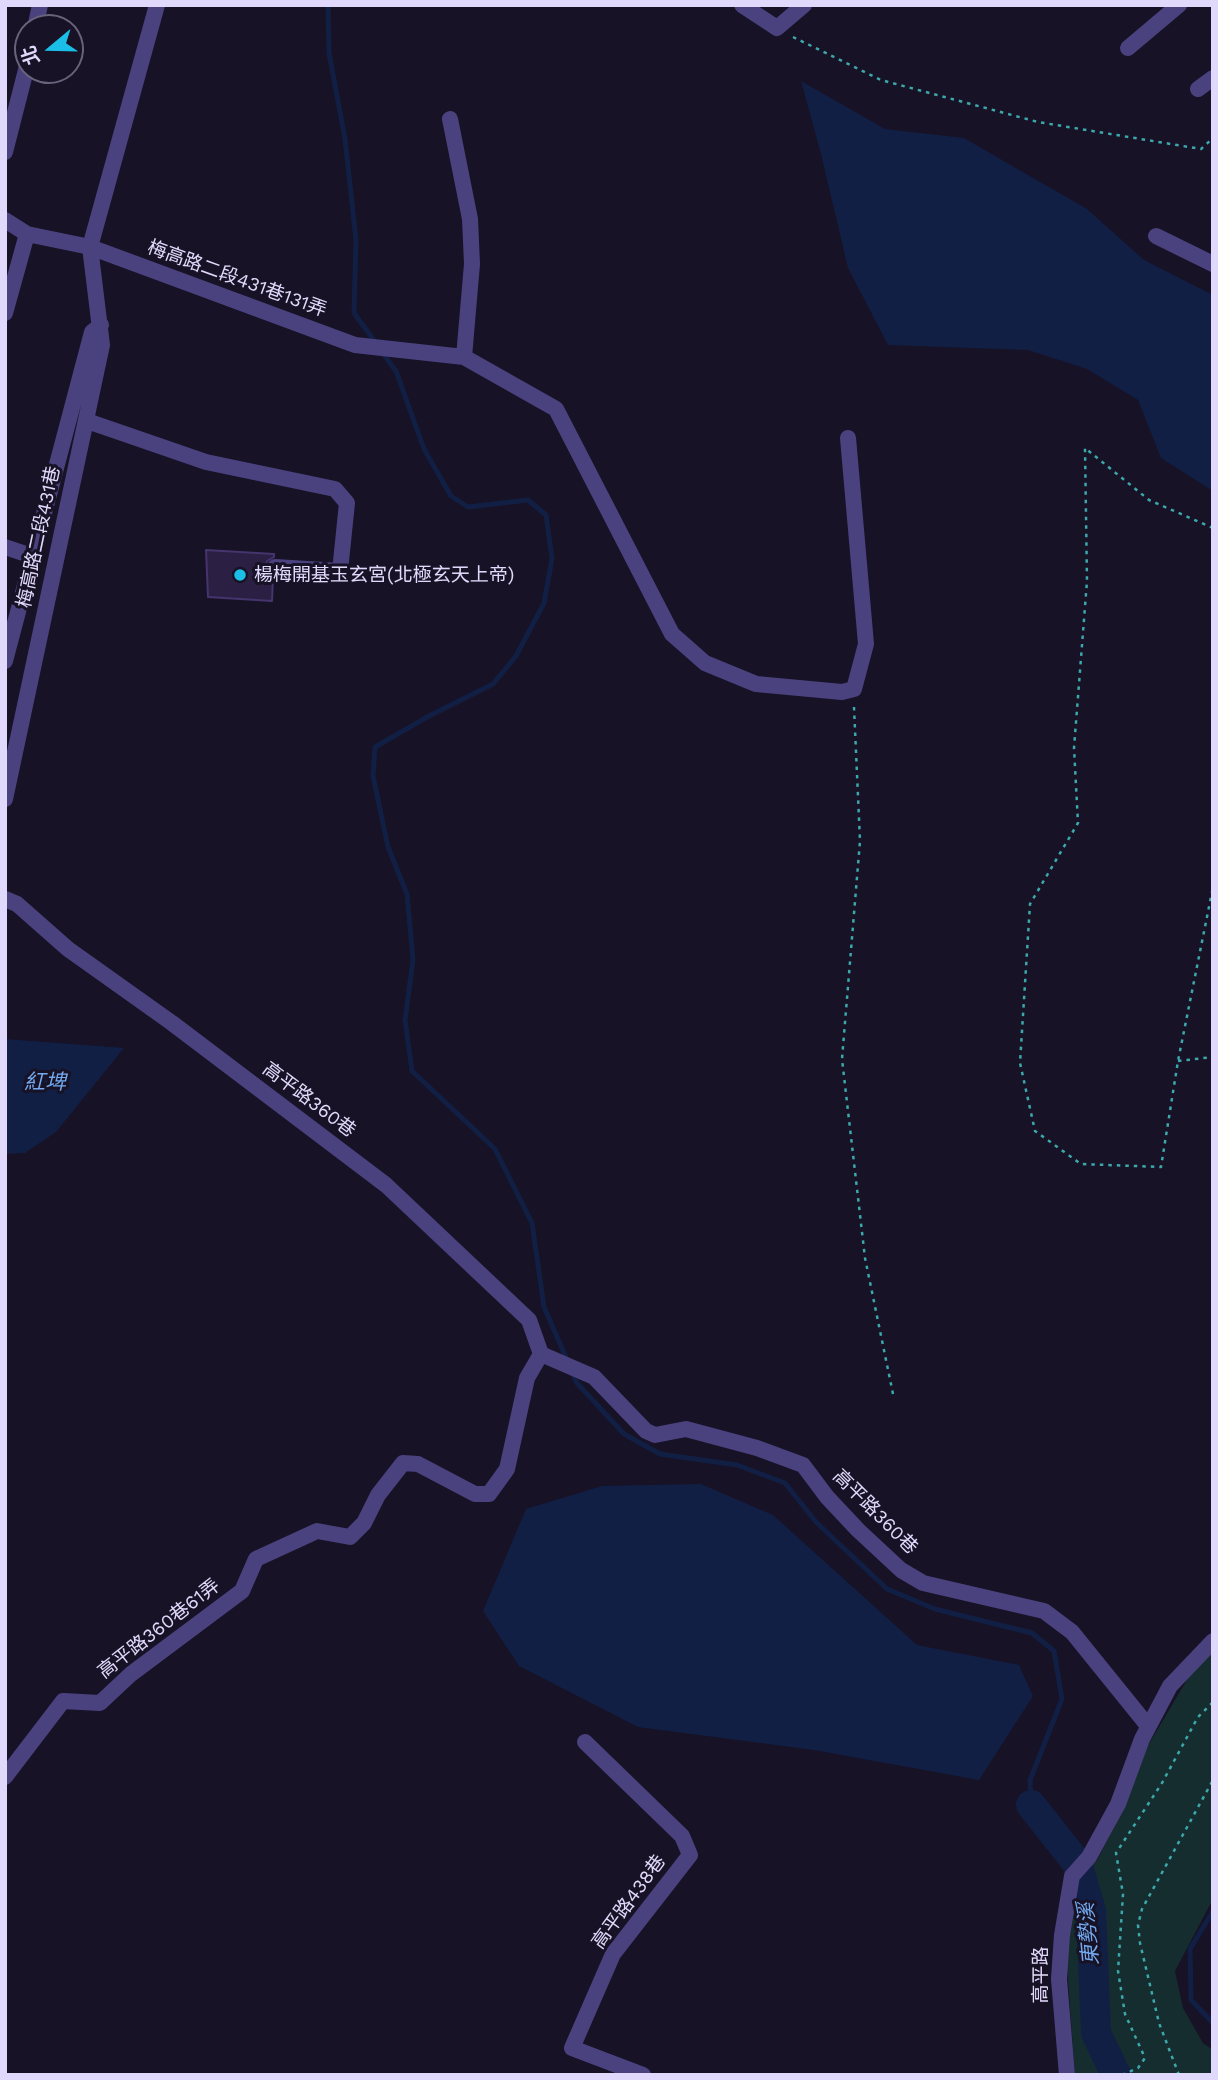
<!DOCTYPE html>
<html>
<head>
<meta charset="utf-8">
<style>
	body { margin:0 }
	#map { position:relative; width:1218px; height:2080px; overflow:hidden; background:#171225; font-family:"Work Sans","Noto Sans TC",sans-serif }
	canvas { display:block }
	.frame { position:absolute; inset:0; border:7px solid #e1d9fb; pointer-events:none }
	.north { position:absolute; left:14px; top:14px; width:70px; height:70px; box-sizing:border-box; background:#171225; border:2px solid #68627b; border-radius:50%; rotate:251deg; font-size:19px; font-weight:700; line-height:28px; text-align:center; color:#e1d9fb }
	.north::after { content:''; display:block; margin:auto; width:24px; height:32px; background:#1abee7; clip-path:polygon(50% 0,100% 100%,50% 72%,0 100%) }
</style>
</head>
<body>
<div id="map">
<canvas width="1218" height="2080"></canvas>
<div class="frame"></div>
<div class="north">北</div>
</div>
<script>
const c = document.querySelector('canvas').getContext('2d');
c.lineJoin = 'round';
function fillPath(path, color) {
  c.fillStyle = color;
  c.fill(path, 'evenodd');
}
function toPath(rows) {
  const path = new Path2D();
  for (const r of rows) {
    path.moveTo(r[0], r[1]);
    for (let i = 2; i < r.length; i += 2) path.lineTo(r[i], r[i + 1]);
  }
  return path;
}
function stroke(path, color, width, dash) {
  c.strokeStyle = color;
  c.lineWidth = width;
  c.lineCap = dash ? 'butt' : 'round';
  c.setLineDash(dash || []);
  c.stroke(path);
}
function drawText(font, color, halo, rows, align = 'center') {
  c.font = font + ' "Work Sans","Noto Sans TC",sans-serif';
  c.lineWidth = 6;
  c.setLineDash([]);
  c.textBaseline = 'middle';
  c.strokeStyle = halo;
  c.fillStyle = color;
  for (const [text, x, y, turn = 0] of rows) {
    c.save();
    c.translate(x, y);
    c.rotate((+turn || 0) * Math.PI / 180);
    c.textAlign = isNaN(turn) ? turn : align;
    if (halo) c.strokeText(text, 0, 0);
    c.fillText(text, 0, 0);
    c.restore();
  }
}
fillPath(toPath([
	[1213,1651,1213,1899,1175,1971,1183,2008,1203,2043,1213,2050,1213,2075,1075,2075,1065,1939,1076,1885,1097,1860,1122,1813,1147,1747,1194,1668]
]), '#152d2e');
fillPath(toPath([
	[801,81,885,129,964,138,1087,209,1144,260,1213,295,1213,491,1161,458,1138,400,1087,369,1028,350,888,345,848,268,821,154],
	[5,1039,124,1048,56,1132,25,1153,5,1154],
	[701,1484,773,1515,917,1645,1019,1665,1033,1696,979,1780,814,1750,638,1727,519,1666,483,1611,526,1509,602,1486]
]), '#121f44');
stroke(toPath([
	[328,5,329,53,345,139,356,240,354,313,376,343],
	[381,351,396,371,424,449,451,496,468,507,528,500,546,515,552,559,544,603,516,656,493,684,429,716,375,747,373,776,388,847,407,894,413,960,405,1020,412,1071,495,1149,532,1223,544,1307,568,1362],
	[572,1371,576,1382,624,1434,660,1454,737,1465,785,1483,816,1522,887,1589,935,1609,1032,1633,1054,1651,1062,1699,1030,1780,1031,1805],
	[1213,1911,1190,1949,1191,2000,1213,2023]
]), '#121f44', 5);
stroke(toPath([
	[1031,1805,1077,1863,1091,1911,1096,2033,1116,2075]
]), '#121f44', 30);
const building = toPath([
	[206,550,274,554,274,557,267,561,265,567,266,572,273,577,272,601,208,597,206,550]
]);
fillPath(building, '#2b2044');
stroke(building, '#45346d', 2);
stroke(toPath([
	[793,37,881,80,1038,122,1201,149,1213,138],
	[1213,528,1149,500,1085,448,1087,581,1074,748,1078,823,1030,904,1020,1063,1035,1131,1081,1164,1161,1167,1178,1061,1213,887],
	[854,707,860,841,842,1059,865,1258,893,1394],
	[1178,1061,1213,1057],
	[1122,2075,1138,2068,1145,2058,1125,2014,1118,1971,1123,1894,1116,1853,1162,1783,1198,1717,1213,1702],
	[1179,2075,1159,2023,1140,1943,1138,1925,1142,1909,1213,1780]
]), '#3ca8ac', 2.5, [3.5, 5]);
stroke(toPath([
	[742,5,777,28,804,5],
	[35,28,40,5],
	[1128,48,1179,5],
	[1198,89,1213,78],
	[450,119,470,219,472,264,464,357],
	[5,152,28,62],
	[5,220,27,234,90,247,355,345,464,357,556,409,672,634,705,663,756,684,842,692,854,689,866,644,848,438],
	[1156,236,1213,264],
	[5,313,27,234],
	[87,421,206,462,335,489,347,503,340,571,275,567],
	[5,547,32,556],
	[5,661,92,332,101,325],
	[5,799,102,345,90,247,157,5],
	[5,899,17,904,68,949,172,1023,386,1185,529,1320,541,1354,594,1377,646,1431,655,1435,686,1429,757,1448,803,1465,827,1497,858,1530,901,1570,923,1583,1044,1611,1072,1632,1148,1726],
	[585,1742,682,1836,690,1855,613,1954,572,2048,643,2075],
	[5,1777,63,1701,100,1703,131,1674,242,1591,256,1559,317,1531,350,1537,364,1523,378,1495,403,1463,418,1464,475,1494,489,1494,507,1469,527,1378,541,1354],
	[1067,2075,1059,1979,1062,1935,1072,1876,1089,1857,1118,1804,1142,1739,1170,1686,1213,1641]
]), '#4a427f', 16);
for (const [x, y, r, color] of [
	[240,575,7,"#1abee7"]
]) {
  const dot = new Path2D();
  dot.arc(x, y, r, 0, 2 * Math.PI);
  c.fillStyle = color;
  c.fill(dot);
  stroke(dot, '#171225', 2.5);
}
drawText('19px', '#e1d9fb', '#171225', [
	["梅高路二段431巷131弄",237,279,20],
	["梅高路二段431巷",39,537,-78],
	["高平路360巷",309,1100,37],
	["高平路360巷",875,1512,45],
	["高平路360巷61弄",159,1629,-38],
	["高平路438巷",629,1902,-54],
	["高平路",1041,1975,-90]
]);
drawText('19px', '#e1d9fb', '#171225', [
	["楊梅開基玉玄宮(北極玄天上帝)",254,575]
], 'left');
drawText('italic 21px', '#72a9f0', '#171225', [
	["紅埤",45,1083],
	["東勢溪",1089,1934,-95]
]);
</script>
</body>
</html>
